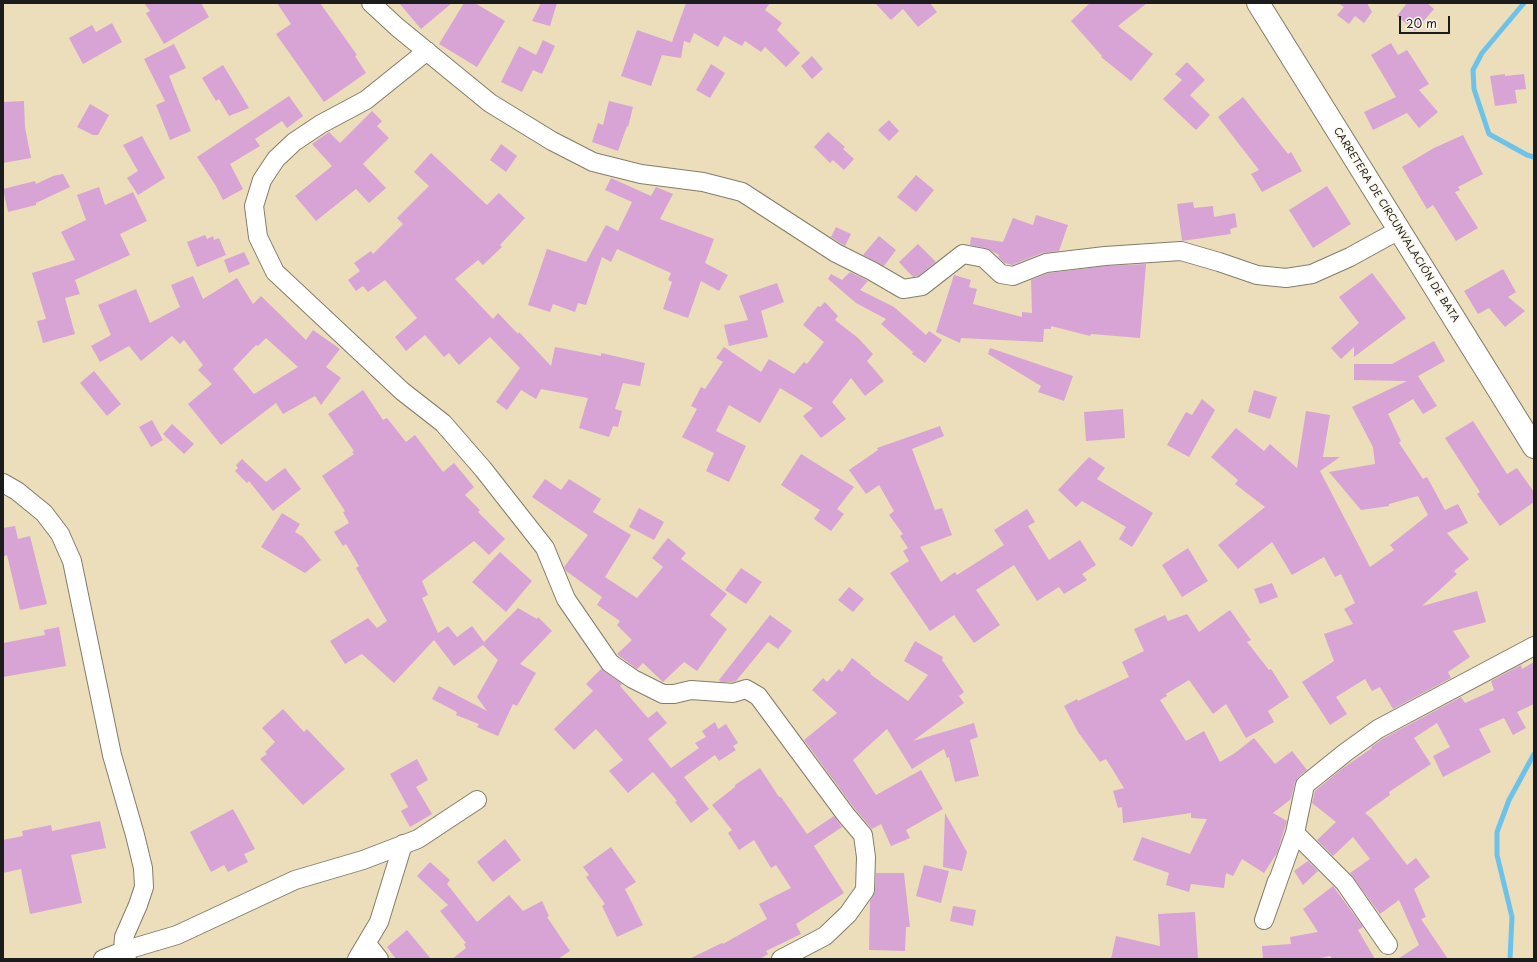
<!DOCTYPE html>
<html>
<head>
<meta charset="utf-8">
<style>
	body { margin:0 }
	#map { position:relative; width:1537px; height:962px; overflow:hidden; background:#ecdeba; font-family:"Playpen Sans",sans-serif }
	canvas { display:block }
	.frame { position:absolute; inset:0; border:4px solid #1c1c1c; pointer-events:none }
	.scale { position:absolute; left:1399px; top:16px; width:51px; height:18px; box-sizing:border-box; border:2px solid #1c1c1c; border-top:0; padding-left:5px; font-size:12px; line-height:14px; white-space:nowrap; color:#1c1c1c; -webkit-text-stroke:3px #fbf7ec; paint-order:stroke }
</style>
</head>
<body>
<div id="map">
<canvas width="1537" height="962"></canvas>
<div class="frame"></div>
<div class="scale">20 m</div>
</div>
<script>
const c = document.querySelector('canvas').getContext('2d');
c.lineJoin = 'round';
function toPath(rows) {
  const path = new Path2D();
  for (const r of rows) {
    path.moveTo(r[0], r[1]);
    for (let i = 2; i < r.length; i += 2) path.lineTo(r[i], r[i + 1]);
  }
  return path;
}
function stroke(path, color, width, dash) {
  c.strokeStyle = color;
  c.lineWidth = width;
  c.lineCap = dash ? 'butt' : 'round';
  c.setLineDash(dash || []);
  c.stroke(path);
}
function fillPath(path, color) {
  c.fillStyle = color;
  c.fill(path, 'evenodd');
}
function drawText(font, color, halo, rows, align = 'center') {
  c.font = font + ' "Playpen Sans",sans-serif';
  c.lineWidth = 3;
  c.setLineDash([]);
  c.textBaseline = 'middle';
  c.strokeStyle = halo;
  c.fillStyle = color;
  for (const [text, x, y, turn = 0] of rows) {
    c.save();
    c.translate(x, y);
    c.rotate((+turn || 0) * Math.PI / 180);
    c.textAlign = isNaN(turn) ? turn : align;
    if (halo) c.strokeText(text, 0, 0);
    c.fillText(text, 0, 0);
    c.restore();
  }
}
stroke(toPath([
	[1524,3,1482,53,1473,70,1474,89,1489,134,1527,155,1534,157],
	[1510,959,1512,917,1497,855,1497,832,1509,800,1534,754]
]), '#6dc2ea', 5);
fillPath(toPath([
	[144,3,201,3,209,17,164,44,146,13,150,11],
	[277,3,320,3,357,55,355,56,366,73,324,102,276,34,291,24],
	[399,3,452,3,421,29],
	[464,3,475,3,505,21,477,67,439,44],
	[541,3,557,3,550,26,532,21],
	[686,3,770,3,765,10,782,23,777,30,800,53,786,67,765,47,761,52,745,41,742,46,724,36,718,47,694,33,690,43,684,41,681,58,662,55,651,86,621,76,637,30,672,42],
	[875,3,930,3,937,12,918,27,903,9,891,20],
	[1090,3,1147,3,1118,26,1153,54,1131,81,1101,57,1102,56,1071,21],
	[1338,3,1367,3,1372,12,1364,23,1355,16,1349,24,1337,15,1344,7],
	[1407,3,1427,3,1434,9,1415,31,1397,16],
	[112,23,122,42,83,64,69,38,92,25,96,32],
	[543,40,555,46,542,74,533,70,522,92,501,82,519,46,536,55],
	[1391,43,1398,55,1407,50,1429,84,1419,90,1438,112,1419,128,1407,113,1373,130,1364,112,1396,97,1371,55],
	[174,44,186,68,169,76,191,131,170,140,156,105,165,101,144,59],
	[812,56,823,69,812,79,801,66],
	[1187,62,1205,80,1190,95,1210,115,1196,130,1163,99,1182,80,1175,74],
	[711,64,725,73,710,98,696,90],
	[223,65,249,108,229,116,219,99,216,101,202,78],
	[1505,74,1505,76,1524,74,1526,89,1515,90,1517,103,1495,106,1490,76],
	[289,96,303,116,287,128,282,121,255,139,260,146,230,164,243,189,223,200,216,186,197,157],
	[1243,97,1288,154,1291,152,1302,171,1262,192,1251,174,1259,170,1218,117],
	[24,101,25,127,31,158,3,163,3,102],
	[609,101,633,107,628,127,627,126,618,151,592,142,598,123,603,125],
	[90,104,109,115,98,135,93,135,77,127],
	[372,111,382,121,377,126,389,138,363,164,386,188,369,203,356,189,316,221,295,196,332,166,312,144,329,132,340,143],
	[889,120,899,131,889,141,878,130],
	[828,132,845,147,843,149,854,159,844,170,833,160,830,163,814,147],
	[1463,135,1483,174,1458,187,1460,190,1455,192,1478,228,1456,241,1433,205,1427,209,1402,167,1434,148],
	[142,136,165,178,138,195,127,178,138,171,123,145],
	[501,144,517,156,506,172,490,160],
	[431,153,487,205,499,193,525,218,500,245,502,247,483,265,478,260,455,279,493,319,498,313,518,334,519,332,551,366,555,347,601,356,601,353,645,363,640,386,623,383,615,409,622,411,618,427,613,426,609,437,579,428,588,398,541,389,536,399,521,390,507,410,496,402,520,368,490,337,459,365,449,353,444,357,425,335,406,351,395,337,417,318,385,280,368,292,363,286,356,291,348,280,360,271,354,263,371,251,373,254,403,224,397,218,429,186,414,172],
	[63,174,70,187,36,203,36,205,8,212,3,189,35,181,36,184,53,176],
	[916,175,934,190,916,212,897,197],
	[611,178,651,196,656,187,673,194,660,219,714,239,705,263,728,275,719,291,701,281,688,318,663,309,672,282,668,280,671,273,617,249,611,262,602,257,586,305,578,303,575,312,553,304,550,312,528,305,547,249,586,262,606,225,618,231,632,202,605,190],
	[1327,186,1351,224,1313,248,1289,210],
	[99,187,105,205,133,192,147,221,120,234,130,255,75,280,80,294,65,298,75,334,43,343,37,321,46,319,32,273,75,260,61,232,86,220,77,195],
	[1193,202,1194,208,1213,206,1214,217,1235,213,1237,227,1230,229,1231,234,1182,241,1177,204],
	[1036,215,1068,225,1059,251,1042,253,1012,265,1005,263,998,257,999,255,986,248,970,245,971,237,1003,242,1013,218,1033,225],
	[836,227,851,234,845,246,831,237],
	[205,235,207,239,213,236,214,240,219,238,226,255,197,267,187,242],
	[879,236,896,250,884,266,863,255],
	[918,244,936,262,918,276,913,277,899,262],
	[244,252,250,264,229,273,224,260],
	[1146,264,1140,338,1091,334,1090,336,1051,326,1051,329,1044,329,1043,342,961,338,960,343,936,332,954,275,971,280,969,287,977,289,973,304,1022,317,1022,312,1032,313,1031,280,1049,273,1106,266],
	[1503,269,1516,292,1508,297,1525,311,1505,327,1489,308,1478,314,1464,291],
	[850,272,868,281,860,290,894,307,926,335,929,331,942,340,925,363,912,354,913,352,881,324,886,319,856,303,828,279,831,274,842,280],
	[1372,273,1406,318,1354,357,1354,347,1341,359,1331,348,1359,323,1339,297],
	[193,276,203,299,237,278,253,304,261,296,306,340,313,330,340,349,326,367,341,378,321,405,315,396,283,414,276,403,221,445,188,404,212,384,198,370,203,365,184,340,180,344,172,336,141,361,129,346,100,362,91,346,111,335,98,305,136,289,150,323,180,307,171,285],
	[266,338,298,367,254,394,233,369,256,345,258,346],
	[777,283,784,302,761,311,768,337,729,346,724,325,748,320,739,296],
	[825,302,838,316,835,320,858,338,873,354,867,361,884,381,865,396,851,378,832,402,846,419,821,438,803,416,813,408,780,388,760,423,729,405,716,431,746,446,729,482,706,471,714,453,682,437,697,409,691,406,701,387,705,389,723,362,716,358,724,347,761,372,769,359,794,374,804,362,807,364,824,342,803,325,818,306,820,307],
	[1434,341,1445,361,1418,376,1437,406,1423,414,1413,399,1388,414,1401,441,1399,443,1423,479,1427,477,1445,510,1458,504,1468,523,1447,533,1469,559,1454,571,1457,574,1422,606,1477,591,1486,622,1453,631,1470,657,1448,672,1451,678,1393,709,1380,687,1372,691,1365,679,1336,697,1347,714,1330,725,1302,682,1334,661,1324,634,1353,624,1344,609,1355,603,1341,574,1335,577,1324,557,1292,575,1272,542,1238,569,1218,545,1265,507,1235,484,1238,480,1211,457,1236,428,1264,451,1270,444,1297,468,1306,411,1330,415,1323,457,1340,457,1320,471,1370,567,1394,550,1390,545,1428,515,1418,496,1389,504,1389,506,1361,510,1329,472,1375,464,1373,447,1352,407,1407,381,1354,380,1354,364,1392,364],
	[990,348,1073,376,1064,401,1038,392,1041,386,988,354],
	[94,371,121,404,107,416,80,383],
	[363,390,383,420,387,418,406,442,415,435,443,472,454,463,474,487,465,495,480,510,478,512,505,539,489,555,474,541,422,581,428,595,422,598,438,633,448,626,457,637,472,626,484,642,518,608,537,619,538,617,552,631,520,664,536,673,517,706,513,704,498,736,477,727,479,724,456,715,457,712,432,699,439,686,487,711,477,697,498,660,483,645,454,666,434,640,394,683,362,654,345,664,330,641,368,618,377,628,387,621,356,568,359,566,346,544,343,546,334,532,349,523,343,512,345,511,322,476,354,454,352,452,354,451,328,414],
	[1254,390,1277,397,1270,419,1248,412],
	[1202,399,1215,410,1189,457,1167,445,1186,412,1192,415],
	[1123,409,1125,438,1086,441,1084,412],
	[152,420,163,440,151,447,139,427],
	[1473,421,1507,474,1517,468,1534,492,1534,502,1500,526,1477,494,1480,492,1445,438],
	[172,424,194,444,184,454,163,434],
	[940,426,944,436,912,449,935,510,942,508,952,535,920,547,941,582,955,572,957,575,1004,545,994,530,1027,509,1035,522,1028,526,1049,560,1080,540,1096,565,1082,574,1087,580,1064,594,1059,587,1037,601,1014,565,976,590,1000,625,974,643,954,615,930,631,890,573,909,561,903,551,908,548,900,536,903,534,889,515,894,511,879,485,866,494,849,470,878,450,877,448],
	[801,454,854,487,837,509,844,514,831,531,814,519,820,510,781,485],
	[1089,457,1105,468,1097,479,1153,513,1132,547,1119,539,1126,527,1082,501,1076,507,1058,490],
	[242,459,266,482,285,468,301,489,273,511,249,481,247,483,235,471,238,468,236,465],
	[545,479,561,490,569,479,601,499,593,512,631,535,605,577,637,598,663,567,652,558,668,538,686,553,681,559,727,594,710,615,727,629,697,671,684,662,663,682,643,663,637,669,618,655,617,654,632,640,617,625,620,621,597,605,602,597,566,571,564,567,588,535,532,497],
	[639,508,664,522,654,540,629,527],
	[282,513,300,524,295,532,303,537,321,560,305,573,261,547],
	[15,526,18,539,30,536,47,604,20,610,7,555,3,557,3,528],
	[1188,548,1208,581,1182,597,1162,565],
	[500,552,532,581,506,612,472,582],
	[741,568,762,582,746,604,725,590],
	[1272,583,1278,597,1260,604,1254,589],
	[849,587,864,599,853,612,838,600],
	[1230,610,1251,640,1247,642,1269,670,1271,669,1289,697,1268,711,1274,722,1246,738,1226,704,1213,714,1189,680,1166,694,1167,696,1160,700,1186,741,1204,731,1220,762,1235,753,1254,738,1275,764,1292,751,1307,770,1298,777,1295,782,1291,799,1273,813,1287,821,1277,853,1264,873,1242,859,1233,876,1226,873,1224,888,1191,884,1189,892,1166,885,1169,873,1133,860,1142,837,1190,854,1207,819,1191,818,1191,813,1123,823,1122,807,1118,808,1113,791,1124,788,1106,759,1100,762,1078,732,1064,706,1077,699,1078,701,1129,677,1122,662,1144,651,1134,629,1165,615,1168,621,1187,614,1199,632],
	[770,615,792,631,778,649,768,642,736,681,732,682,721,682,719,680],
	[59,627,66,666,3,677,3,643,45,635,44,630],
	[915,641,943,657,942,660,964,692,959,696,964,703,913,741,974,723,978,737,970,740,979,776,955,782,949,757,947,758,944,749,912,769,887,729,853,760,876,795,921,770,943,809,906,830,910,838,891,846,881,824,872,829,854,808,804,740,837,713,812,690,823,678,827,682,839,669,842,672,852,658,871,673,870,674,908,701,928,675,904,661],
	[1534,662,1534,704,1517,712,1526,728,1513,735,1504,718,1479,729,1491,752,1443,777,1433,756,1450,747,1437,723,1414,738,1431,764,1389,792,1390,795,1365,813,1371,818,1407,865,1416,858,1430,877,1414,889,1426,917,1421,919,1448,959,1398,959,1419,945,1399,900,1380,914,1350,873,1370,859,1353,837,1333,856,1317,840,1336,822,1312,803,1315,791,1343,768,1372,748,1371,747,1384,738,1461,697,1465,703,1494,690,1491,681,1521,665,1522,669],
	[601,669,622,684,620,686,648,718,657,711,667,723,648,739,671,768,699,748,695,743,706,737,702,731,715,722,718,729,726,724,738,743,733,746,736,750,719,761,715,755,684,777,709,809,691,823,675,802,677,801,653,772,628,793,609,771,623,760,596,729,574,750,554,729,593,691,586,684],
	[283,709,304,732,307,729,345,769,303,805,260,759,267,754,265,752,275,742,262,728],
	[417,759,428,780,416,787,432,814,410,827,401,811,408,807,390,774],
	[760,768,779,797,781,797,807,834,834,816,842,827,814,846,844,893,796,924,801,934,766,951,768,954,760,959,689,959,722,943,723,944,767,919,759,904,791,888,776,865,771,868,754,840,739,850,728,833,732,830,712,805,735,787,735,785],
	[233,809,255,849,244,854,248,862,228,872,224,865,211,872,190,832],
	[945,813,967,852,962,871,943,867],
	[100,821,106,848,71,855,82,903,30,914,21,869,3,873,3,840,23,836,22,831,51,825,52,831],
	[505,839,521,860,493,882,477,862],
	[611,847,636,882,625,889,643,925,617,937,602,906,605,904,586,877,589,875,583,867],
	[1308,861,1318,871,1303,885,1294,871],
	[430,862,450,880,447,884,477,922,509,895,523,911,542,901,549,916,547,917,570,951,558,959,452,959,466,948,464,944,466,943,440,911,448,905,417,876],
	[924,865,949,871,941,903,916,896],
	[876,873,904,873,910,927,906,927,905,951,869,950,870,901,875,891],
	[1333,886,1363,927,1358,930,1375,959,1332,959,1330,956,1315,959,1263,959,1262,946,1291,944,1290,937,1318,932,1303,909],
	[953,906,976,910,973,926,950,921],
	[1195,912,1198,959,1111,959,1116,936,1160,946,1158,914],
	[407,930,431,959,396,959,387,947]
]), '#d7a4d5');
const street = toPath([
	[371,3,397,27,490,103,552,141,593,162,641,174,703,182,742,192,836,253,872,271,903,289,922,286,963,254,984,258,1001,274,1013,276,1046,263,1105,256,1181,251,1219,262,1257,275,1286,278,1312,274,1350,257,1399,230],
	[427,51,366,100,321,124,294,142,276,159,262,180,254,206,258,237,275,272,402,391,443,423,483,469,545,548,566,599,610,663,633,679,663,694,674,694,691,690,733,693,746,689,758,696,846,815,863,835,866,857,865,890,848,914,825,936,781,959],
	[3,483,17,491,44,513,60,534,72,561,112,755,135,835,143,868,144,887,138,905,124,937,123,951,103,959],
	[1295,833,1345,883,1388,945],
	[1277,881,1264,920,1295,833,1305,785,1346,752,1378,729,1534,646],
	[367,944,379,959],
	[127,959,123,951,177,935,295,880,363,860,418,839,477,800],
	[357,959,379,922,403,844]
]);
const primary = toPath([
	[1258,3,1534,447]
]);
stroke(street, '#847d6b', 20);
stroke(primary, '#847d6b', 24);
stroke(street, '#fff', 18);
stroke(primary, '#fff', 22);
drawText('10px', '#1c1c1c', '#fbf7ec', [
	["CARRETERA DE CIRCUNVALACIÓN DE BATA",1396,225,58]
]);
</script>
</body>
</html>
